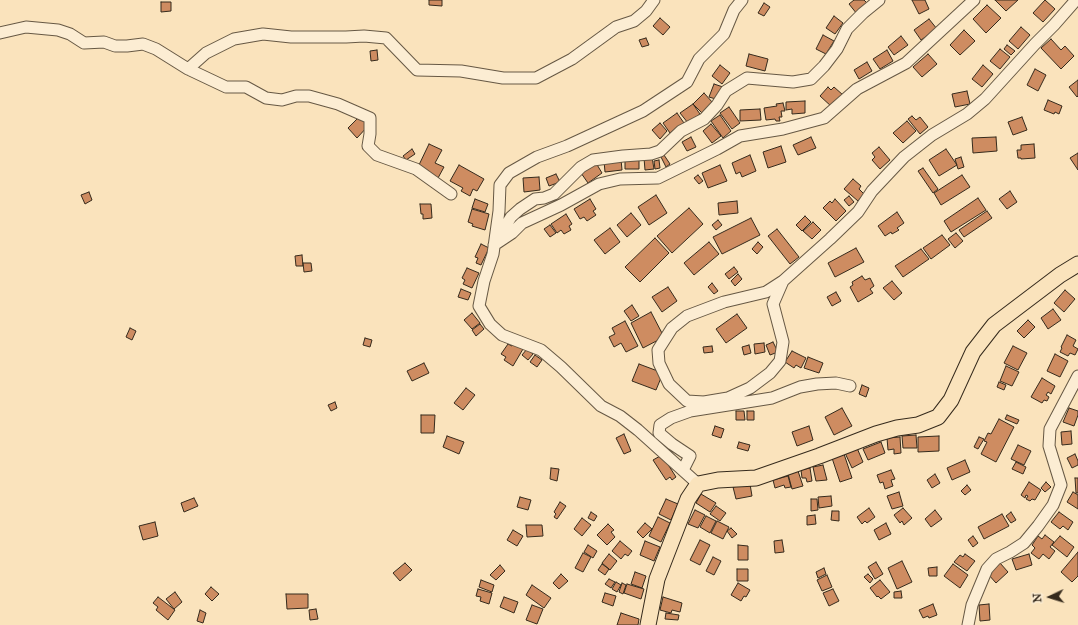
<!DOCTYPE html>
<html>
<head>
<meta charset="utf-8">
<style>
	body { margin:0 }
	#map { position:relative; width:1078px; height:625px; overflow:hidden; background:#fae3bc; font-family:"IM FELL Great Primer",serif }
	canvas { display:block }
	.north { position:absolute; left:1030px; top:577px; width:40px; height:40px; -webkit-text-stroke:3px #fcedd3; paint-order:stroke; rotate:266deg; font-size:11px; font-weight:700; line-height:16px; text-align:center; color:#352a1c }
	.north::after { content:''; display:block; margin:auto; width:14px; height:18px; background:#352a1c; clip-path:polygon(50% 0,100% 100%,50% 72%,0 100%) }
</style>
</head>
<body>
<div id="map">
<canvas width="1078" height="625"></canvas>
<div class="north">N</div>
</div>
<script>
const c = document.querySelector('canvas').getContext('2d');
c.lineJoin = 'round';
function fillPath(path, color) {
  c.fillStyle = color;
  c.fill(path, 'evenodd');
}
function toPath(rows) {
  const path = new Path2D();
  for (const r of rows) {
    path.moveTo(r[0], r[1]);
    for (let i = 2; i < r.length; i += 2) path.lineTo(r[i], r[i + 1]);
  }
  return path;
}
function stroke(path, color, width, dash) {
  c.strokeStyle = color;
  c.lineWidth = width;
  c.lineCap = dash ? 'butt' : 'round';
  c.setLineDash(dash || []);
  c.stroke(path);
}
const building = toPath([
	[429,0,442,0,442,6,429,5,429,0],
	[854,0,864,0,868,4,857,14,849,4,854,0],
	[912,0,925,0,929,9,919,14,912,0],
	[995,0,1018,0,1006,11,995,0],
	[1045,0,1055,9,1043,22,1033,13,1045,0],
	[161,2,171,2,171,11,161,12,161,2],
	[764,3,770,7,764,16,758,13,764,3],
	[987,5,1001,18,986,33,973,19,987,5],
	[834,16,843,23,835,34,826,28,834,16],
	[660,18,670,27,663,35,653,26,660,18],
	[929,19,937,29,921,40,914,30,929,19],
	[1021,27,1030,35,1018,49,1009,41,1021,27],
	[964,30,975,41,960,55,950,45,964,30],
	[823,35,834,41,826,54,816,49,823,35],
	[901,36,908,45,894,55,888,47,901,36],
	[646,38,649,45,642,47,639,40,646,38],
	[1051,39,1061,50,1065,46,1074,56,1061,69,1041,48,1051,39],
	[1007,45,1015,51,1011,55,1004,49,1007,45],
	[1000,49,1010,57,1000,69,990,61,1000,49],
	[377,50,378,60,371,61,370,51,377,50],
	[887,50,893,61,880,69,873,59,887,50],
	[749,54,768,59,765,71,746,66,749,54],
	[928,54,937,64,922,77,913,67,928,54],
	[867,62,872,71,859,79,854,70,867,62],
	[720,65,730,73,722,84,712,76,720,65],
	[983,65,993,74,982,87,972,79,983,65],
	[1035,69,1046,75,1038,91,1027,85,1035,69],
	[1078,80,1078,96,1077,97,1069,87,1078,80],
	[714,84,723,87,719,100,709,97,714,84],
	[828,87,831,90,834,87,843,95,832,107,820,96,828,87],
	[967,91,970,104,955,107,952,94,967,91],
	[704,93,713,103,702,113,693,104,704,93],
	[1048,100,1062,106,1059,114,1055,112,1054,114,1044,110,1048,100],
	[805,101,805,113,792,114,792,109,786,110,786,102,805,101],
	[783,103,785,111,781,111,782,117,779,117,780,121,776,121,775,119,766,120,764,108,777,106,776,104,783,103],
	[693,104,700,114,688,123,680,113,693,104],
	[729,107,740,123,732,129,720,113,729,107],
	[760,109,761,120,740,121,740,110,760,109],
	[677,113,684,123,670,133,663,123,677,113],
	[720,115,731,131,723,138,711,121,720,115],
	[912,116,916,120,920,117,928,127,920,134,908,119,912,116],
	[359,117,368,126,357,138,348,128,359,117],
	[1022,117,1027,130,1013,135,1008,122,1022,117],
	[907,121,916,131,903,143,893,133,907,121],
	[660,123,667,131,660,139,652,130,660,123],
	[711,124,721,136,712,143,703,131,711,124],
	[691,137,696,147,687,151,682,142,691,137],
	[811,137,816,148,798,155,793,145,811,137],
	[996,137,997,151,973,153,972,138,996,137],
	[429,144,442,150,435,163,444,167,438,178,418,167,429,144],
	[1034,144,1035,158,1021,159,1021,158,1018,158,1017,150,1021,150,1021,145,1034,144],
	[781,146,786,162,768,168,763,152,781,146],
	[879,147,890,160,880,169,872,160,875,157,872,153,879,147],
	[412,149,415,154,406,160,403,156,412,149],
	[946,149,957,165,939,176,929,160,946,149],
	[1078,153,1078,170,1070,158,1078,153],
	[664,155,670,164,666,167,661,157,664,155],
	[750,155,756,171,742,177,740,172,736,174,732,163,750,155],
	[652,157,654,169,645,170,644,158,652,157],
	[961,157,964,167,958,169,955,159,961,157],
	[625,158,639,158,639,169,625,169,625,158],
	[621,159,622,170,605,172,604,161,621,159],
	[659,160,660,168,655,169,654,161,659,160],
	[596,163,602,173,588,183,581,173,596,163],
	[459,165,484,179,477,191,473,189,470,196,461,191,463,188,450,181,459,165],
	[720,165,727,181,708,188,702,173,720,165],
	[923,168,938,189,933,193,918,171,923,168],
	[556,174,560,182,549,186,546,178,556,174],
	[698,175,703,181,699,184,694,178,698,175],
	[962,175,970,187,941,205,934,193,962,175],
	[539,177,540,190,524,192,523,178,539,177],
	[853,179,861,186,859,189,864,194,858,201,844,189,853,179],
	[1010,191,1017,202,1007,209,999,199,1010,191],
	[89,192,92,200,85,204,81,195,89,192],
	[656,195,667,213,649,225,638,207,656,195],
	[849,196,854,202,849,206,844,200,849,196],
	[978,198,986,210,951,232,944,221,978,198],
	[475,199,488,204,485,212,472,208,475,199],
	[590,199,596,209,593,211,596,215,587,221,584,217,580,219,574,209,590,199],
	[835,199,846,211,836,221,823,208,830,201,832,203,835,199],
	[737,201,738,213,719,215,718,203,737,201],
	[420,204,431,204,432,218,423,219,423,214,421,214,420,204],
	[689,208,703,224,672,253,657,236,689,208],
	[472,209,489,214,485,230,472,226,473,224,468,222,472,209],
	[987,211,992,218,964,237,959,230,987,211],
	[897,212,904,223,897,228,899,230,892,234,891,232,885,236,878,226,897,212],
	[631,213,641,225,627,237,617,225,631,213],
	[566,214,572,224,569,226,571,230,564,234,561,230,557,233,551,224,566,214],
	[805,216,811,222,802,231,796,225,805,216],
	[751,218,760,235,722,254,713,237,751,218],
	[718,220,722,225,716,230,712,225,718,220],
	[813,222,821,230,812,239,803,231,813,222],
	[550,225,556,233,550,237,544,229,550,225],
	[610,228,620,242,605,254,594,240,610,228],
	[777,229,799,257,790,264,768,236,777,229],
	[956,233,963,241,955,248,948,239,956,233],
	[942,235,950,245,931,259,923,248,942,235],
	[655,238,669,253,640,282,625,267,655,238],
	[709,242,719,254,694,275,684,263,709,242],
	[758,242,763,247,757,254,752,249,758,242],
	[481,244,489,248,481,265,476,263,478,258,475,257,481,244],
	[856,248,864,262,835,277,828,263,856,248],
	[921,249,929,259,903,277,895,266,921,249],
	[302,255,303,266,296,266,295,256,302,255],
	[303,263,311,263,312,271,304,272,303,263],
	[734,267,738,272,729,279,725,274,734,267],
	[467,268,479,273,472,288,463,284,465,280,462,278,467,268],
	[738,274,742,279,735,286,731,281,738,274],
	[862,276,865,280,870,278,874,286,870,289,873,293,858,302,850,287,853,285,852,282,862,276],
	[892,281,902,293,894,300,883,288,892,281],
	[712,283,718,291,714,294,708,287,712,283],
	[668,287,677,301,662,312,652,297,668,287],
	[461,289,471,293,468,300,458,297,461,289],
	[1065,290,1075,299,1064,312,1054,303,1065,290],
	[836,292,841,301,832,306,827,297,836,292],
	[632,305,639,316,631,321,624,311,632,305],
	[1053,309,1061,320,1048,329,1041,318,1053,309],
	[651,312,664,337,643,348,631,323,651,312],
	[472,313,480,323,472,329,464,320,472,313],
	[737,314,747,328,726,343,716,329,737,314],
	[1028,320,1035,327,1024,338,1017,331,1028,320],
	[625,321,638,346,626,352,621,343,614,347,609,337,615,334,612,328,625,321],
	[480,324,484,329,476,336,472,330,480,324],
	[130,328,136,331,132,340,126,337,130,328],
	[1067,335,1076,340,1073,346,1078,349,1075,355,1070,353,1068,356,1060,352,1062,348,1061,347,1067,335],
	[365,338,372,340,370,347,363,345,365,338],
	[773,342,778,352,770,355,766,345,773,342],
	[514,343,523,349,513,366,504,360,506,357,501,354,508,344,512,346,514,343],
	[764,343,765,352,755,354,754,344,764,343],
	[749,345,751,353,744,355,742,347,749,345],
	[712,346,713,352,704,353,703,347,712,346],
	[1013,346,1027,353,1018,370,1004,363,1013,346],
	[527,349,533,354,528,360,522,355,527,349],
	[792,351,806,358,801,368,796,365,794,368,785,362,792,351],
	[1055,354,1068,361,1060,377,1047,371,1055,354],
	[535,355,542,360,537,367,530,362,535,355],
	[808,357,823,363,819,373,804,368,808,357],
	[424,363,429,373,412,381,407,371,424,363],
	[639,364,663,373,656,390,632,381,639,364],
	[1006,366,1019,372,1012,386,1000,381,1006,366],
	[1042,378,1055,386,1051,394,1048,392,1046,395,1049,397,1047,401,1044,400,1042,403,1031,397,1042,378],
	[999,382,1006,385,1004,390,997,387,999,382],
	[862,385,869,388,866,397,859,394,862,385],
	[466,388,475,395,463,410,454,403,466,388],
	[335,402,337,408,331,411,328,405,335,402],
	[842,408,852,426,834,435,825,417,842,408],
	[1069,408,1078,411,1078,415,1074,426,1063,422,1069,408],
	[736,411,744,411,745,420,736,420,736,411],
	[747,411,754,411,754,420,747,420,747,411],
	[421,415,435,415,434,433,421,433,421,415],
	[1007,415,1019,420,1017,424,1005,419,1007,415],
	[999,419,1014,427,996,462,981,454,987,442,984,441,988,433,991,434,999,419],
	[715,426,724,429,721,438,712,435,715,426],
	[809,426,813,440,797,446,792,432,809,426],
	[1071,431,1072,444,1062,445,1061,432,1071,431],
	[624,434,631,451,624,454,616,438,624,434],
	[916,435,917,448,903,448,902,436,916,435],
	[447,436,464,442,459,454,443,447,447,436],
	[939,436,939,451,918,452,918,437,939,436],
	[900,437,901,453,894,454,894,449,888,450,887,438,900,437],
	[979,437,984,439,978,449,974,447,979,437],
	[739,442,750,445,748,451,737,448,739,442],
	[881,442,885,453,868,460,863,449,881,442],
	[1018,445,1031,451,1024,465,1011,459,1018,445],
	[857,448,863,462,852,468,845,453,857,448],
	[844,454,852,478,840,482,832,458,844,454],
	[1075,454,1078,461,1078,465,1072,468,1067,458,1075,454],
	[662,455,676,477,672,480,670,477,666,480,653,460,662,455],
	[965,460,970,472,952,480,947,468,965,460],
	[1016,462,1026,467,1023,474,1012,469,1016,462],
	[823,465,827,480,816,481,813,467,823,465],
	[551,468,559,469,557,481,550,479,551,468],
	[810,468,812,481,807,482,806,478,802,478,801,470,810,468],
	[891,470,895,479,891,480,893,486,885,489,883,482,880,483,877,475,891,470],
	[798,471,803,486,792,489,788,474,798,471],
	[935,474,940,483,932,488,927,480,935,474],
	[788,476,791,487,785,488,784,485,775,488,773,480,788,476],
	[1075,478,1078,478,1078,493,1076,493,1075,478],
	[1029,482,1041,490,1035,500,1032,499,1030,501,1026,499,1028,496,1026,495,1025,498,1021,495,1029,482],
	[1046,482,1051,487,1045,492,1041,488,1046,482],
	[750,484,752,496,736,499,733,487,750,484],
	[967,485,971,490,965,495,961,491,967,485],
	[899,492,903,506,892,509,887,496,899,492],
	[1073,492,1078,495,1078,509,1067,502,1073,492],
	[701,494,716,503,710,512,696,503,701,494],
	[831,496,832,506,819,508,818,497,831,496],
	[520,497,531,500,528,510,517,507,520,497],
	[194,498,198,506,184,512,181,503,194,498],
	[666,499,678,504,671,520,659,514,666,499],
	[811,499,817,499,818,510,811,511,811,499],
	[560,502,566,506,557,519,554,517,556,514,554,512,560,502],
	[716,506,726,513,720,521,710,514,716,506],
	[869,508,875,517,867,523,865,521,862,524,857,517,869,508],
	[903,508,912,518,904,525,902,521,900,523,894,515,903,508],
	[695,510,705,515,698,528,688,524,695,510],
	[935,510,942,519,931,527,925,519,935,510],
	[832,511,839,511,839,521,831,520,832,511],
	[591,512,597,516,594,521,588,518,591,512],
	[1011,512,1016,520,1011,523,1006,516,1011,512],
	[1059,512,1073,522,1068,530,1063,526,1060,529,1051,522,1059,512],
	[1002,514,1009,526,984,539,978,527,1002,514],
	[815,515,816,524,807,525,807,516,815,515],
	[706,516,716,521,710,533,700,527,706,516],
	[658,517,670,523,661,542,649,536,658,517],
	[582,518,591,525,582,536,574,529,582,518],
	[717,521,729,527,723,539,711,533,717,521],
	[155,522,158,536,143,540,139,526,155,522],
	[645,523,652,529,643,538,637,532,645,523],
	[886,523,891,534,879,540,874,530,886,523],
	[608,524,614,530,611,532,615,537,607,545,597,535,608,524],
	[526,525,542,525,543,536,527,537,526,525],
	[731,528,737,534,732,538,727,531,731,528],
	[513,530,523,536,517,546,507,540,513,530],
	[1045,535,1054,542,1050,547,1055,551,1049,559,1043,554,1039,559,1031,553,1035,548,1032,545,1038,536,1042,539,1045,535],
	[973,536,978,543,973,547,968,540,973,536],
	[1060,536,1074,547,1067,557,1052,545,1060,536],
	[700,540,710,545,700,565,690,560,700,540],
	[782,540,784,552,775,553,774,541,782,540],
	[620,541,632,551,628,556,625,554,621,559,612,551,620,541],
	[645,541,660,547,654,561,640,555,645,541],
	[588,545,597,551,593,558,584,552,588,545],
	[738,545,748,546,748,560,738,560,738,545],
	[1078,552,1078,576,1072,582,1061,572,1078,552],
	[583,553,591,557,583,572,575,568,583,553],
	[609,554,617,561,610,570,602,563,609,554],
	[965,554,975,561,967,571,954,562,960,555,963,557,965,554],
	[1029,554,1032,565,1016,570,1012,559,1029,554],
	[713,557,721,561,714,575,706,571,713,557],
	[902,561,912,582,897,589,888,568,902,561],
	[876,562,883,574,875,579,868,567,876,562],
	[405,563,412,570,400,581,393,573,405,563],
	[1000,563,1008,572,996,583,988,574,1000,563],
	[602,564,609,569,605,575,598,570,602,564],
	[953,564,968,575,960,588,944,576,953,564],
	[500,565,505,571,496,580,490,575,500,565],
	[937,567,937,576,929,576,928,568,937,567],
	[824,568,826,574,818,578,816,572,824,568],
	[737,569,748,569,748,581,737,581,737,569],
	[635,572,646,576,642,588,631,584,635,572],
	[561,574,568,581,559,589,553,583,561,574],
	[868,574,873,579,870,583,864,577,868,574],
	[827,575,832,587,822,591,817,580,827,575],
	[609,579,615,582,611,588,605,584,609,579],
	[481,580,494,585,492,592,479,587,481,580],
	[880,580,890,592,881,599,878,596,877,597,870,588,880,580],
	[616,582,621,585,617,592,612,589,616,582],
	[622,583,626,585,623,594,619,592,622,583],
	[738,583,750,590,746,597,744,596,741,601,731,595,738,583],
	[627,584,644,589,641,599,624,593,627,584],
	[532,585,551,598,544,608,526,595,532,585],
	[211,587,219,594,212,601,205,594,211,587],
	[478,589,492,593,489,604,480,601,481,597,476,596,478,589],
	[833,589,839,601,829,606,823,593,833,589],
	[901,591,902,598,894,598,894,592,901,591],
	[175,592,182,602,174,609,166,599,175,592],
	[605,593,616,596,613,606,602,602,605,593],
	[286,594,308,594,308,608,287,609,286,594],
	[158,597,175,610,168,620,156,610,158,607,153,603,158,597],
	[504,597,518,602,514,613,500,607,504,597],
	[663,597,682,603,680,612,672,610,671,613,660,610,663,597],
	[933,604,937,615,929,618,928,616,923,618,919,610,933,604],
	[989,604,990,620,980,621,979,605,989,604],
	[532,605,543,609,537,624,526,620,532,605],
	[316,609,318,619,310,620,309,610,316,609],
	[200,610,206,613,203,623,197,621,200,610],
	[621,613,639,619,638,625,617,625,621,613],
	[666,613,679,615,678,620,665,619,666,613]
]);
fillPath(building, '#ce8c61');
stroke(building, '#352a1c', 1);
const minor = toPath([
	[0,33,26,27,58,30,70,34,84,43,104,42,115,46,127,46,143,44,156,49,188,69,206,53,234,39,263,34,291,37,346,37,364,36,386,38,417,70,461,71,503,78,536,78,572,59,616,27,634,21,646,11,654,0],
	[188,69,226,87,246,87,266,98,282,100,296,96,309,96,338,104,370,118,370,134,368,146,377,155,416,169,451,194],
	[497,240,511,217,520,209,535,199,544,198,554,194,581,167,593,160,623,156,651,154,660,151,681,131,704,119,717,105,726,91,747,78,793,82,811,79,824,66,837,49,847,29,863,13,879,0],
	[494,245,512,233,522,223,561,205,599,184,620,179,658,178,717,149,740,136,783,129,824,118,857,89,906,63,974,0],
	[783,281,773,304,783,342,780,361,770,373,750,388,728,398,704,402,687,401,669,384,659,363,658,350,672,328,687,316,724,302,766,292,783,281,830,239,858,212,872,191,904,157,932,135,967,114,985,99,1035,44,1054,25,1076,0],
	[690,411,772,398,800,387,817,384,836,383,850,386],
	[683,470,690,456,672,444,659,433,660,425,671,418,696,409],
	[698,484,638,430,620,416,601,406,561,367,541,350,502,335,490,324,479,306,484,281,493,254,499,211,500,185,509,173,537,157,567,146,643,111,687,82,699,59,724,34,734,10,742,0],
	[968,625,972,605,987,569,996,559,1010,552,1024,543,1038,526,1053,505,1061,485,1049,446,1050,429,1078,376]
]);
const highway = toPath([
	[648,625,657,579,688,499,698,484,718,480,756,478,819,456,876,434,897,428,918,425,938,417,951,400,973,352,994,325,1060,275,1078,264]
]);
stroke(minor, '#665844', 13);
stroke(highway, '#352a1c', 17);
stroke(minor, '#fcedd3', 11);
stroke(highway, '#fae3bc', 15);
</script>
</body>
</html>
